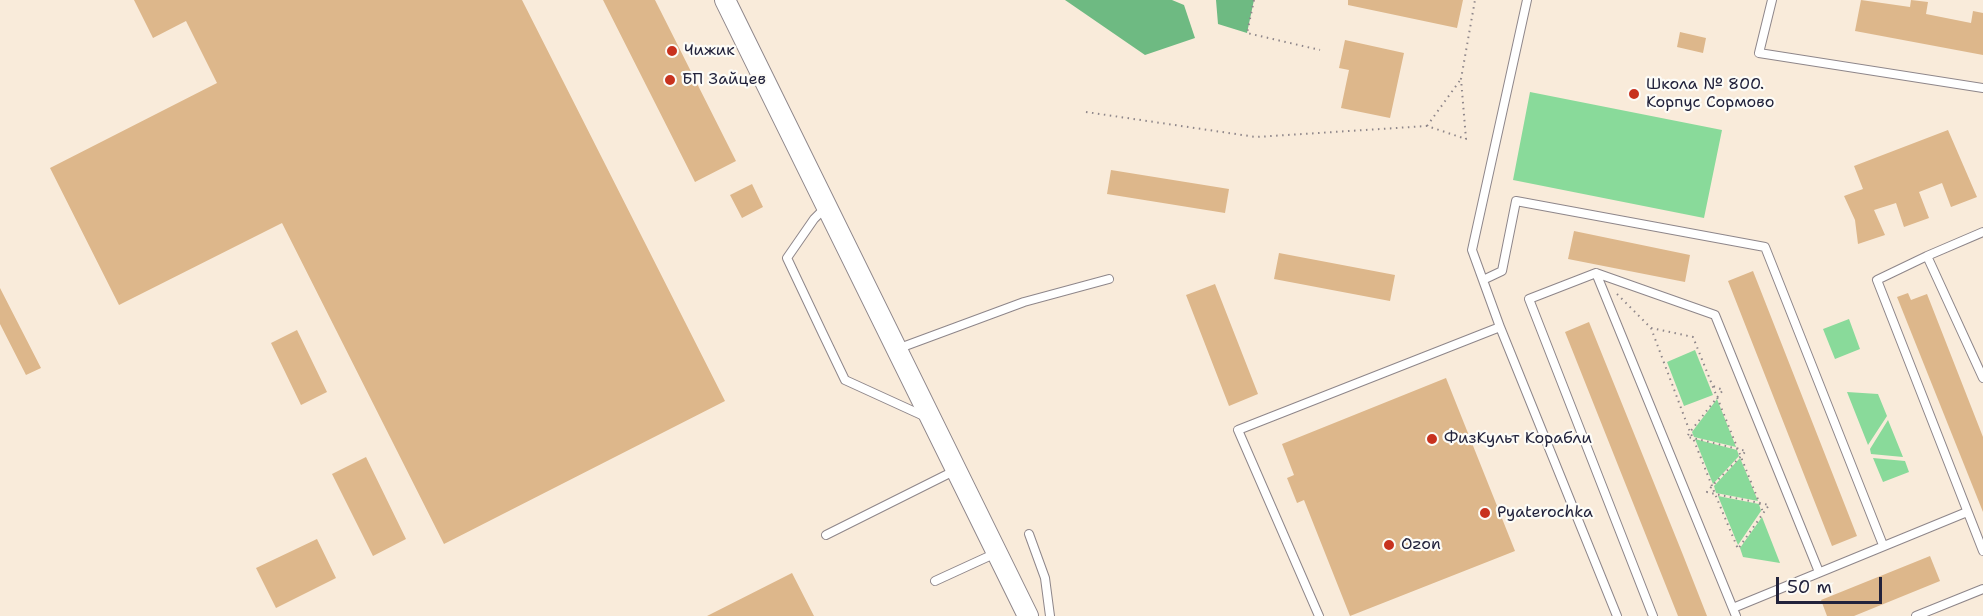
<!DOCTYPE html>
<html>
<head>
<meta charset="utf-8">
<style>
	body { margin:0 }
	#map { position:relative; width:1983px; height:616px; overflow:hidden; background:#f9ebda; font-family:"Shantell Sans",sans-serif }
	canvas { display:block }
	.scale { position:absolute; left:1776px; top:577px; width:106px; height:27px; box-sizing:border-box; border:3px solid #22223b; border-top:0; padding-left:8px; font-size:18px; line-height:21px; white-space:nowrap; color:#22223b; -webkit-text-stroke:4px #fdfcf7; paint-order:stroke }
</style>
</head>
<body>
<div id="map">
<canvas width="1983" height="616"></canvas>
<div class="scale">50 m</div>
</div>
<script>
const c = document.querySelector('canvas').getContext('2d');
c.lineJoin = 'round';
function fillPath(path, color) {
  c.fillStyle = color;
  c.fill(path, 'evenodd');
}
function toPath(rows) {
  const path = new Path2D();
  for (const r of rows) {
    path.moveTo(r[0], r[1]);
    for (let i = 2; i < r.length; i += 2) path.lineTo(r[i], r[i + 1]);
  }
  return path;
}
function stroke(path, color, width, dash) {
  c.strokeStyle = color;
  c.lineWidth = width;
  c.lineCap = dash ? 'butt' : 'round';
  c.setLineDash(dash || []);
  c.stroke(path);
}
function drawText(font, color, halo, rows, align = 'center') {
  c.font = font + ' "Shantell Sans",sans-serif';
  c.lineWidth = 4.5;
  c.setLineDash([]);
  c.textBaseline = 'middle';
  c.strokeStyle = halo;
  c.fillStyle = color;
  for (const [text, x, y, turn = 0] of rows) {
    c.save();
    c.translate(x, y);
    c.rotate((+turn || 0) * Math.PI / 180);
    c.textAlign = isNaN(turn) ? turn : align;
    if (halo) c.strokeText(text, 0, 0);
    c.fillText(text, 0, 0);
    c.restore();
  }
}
fillPath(toPath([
	[1530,92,1722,130,1704,218,1513,180],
	[1849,319,1860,349,1835,359,1823,329],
	[1695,350,1713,395,1684,406,1667,362],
	[1847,392,1878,394,1887,416,1868,445],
	[1717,399,1736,447,1694,437,1692,432],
	[1888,420,1903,457,1871,454,1870,449],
	[1695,439,1737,450,1739,456,1713,484],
	[1740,458,1758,501,1716,493,1714,486],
	[1873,458,1905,461,1909,472,1883,482],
	[1718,496,1759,504,1761,511,1738,545],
	[1762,517,1780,563,1743,557,1740,548]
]), '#89da9a');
fillPath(toPath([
	[1065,0,1172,0,1184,5,1195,38,1145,55],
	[1216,0,1254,0,1247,33,1218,24]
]), '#6eba82');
fillPath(toPath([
	[134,0,522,0,725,401,444,544,282,223,119,305,50,168,217,83,186,21,153,38],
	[603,0,655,0,736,161,695,182],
	[1348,0,1463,0,1457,28,1348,5],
	[1861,0,1910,7,1911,0,1928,2,1926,14,1971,23,1973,11,1983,13,1983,55,1855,31],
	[1680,32,1706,38,1703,53,1677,47],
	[1345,40,1404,53,1390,118,1341,108,1349,70,1339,68],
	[1948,130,1977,197,1951,207,1942,183,1919,192,1929,218,1904,227,1896,203,1874,210,1885,235,1858,244,1855,220,1844,196,1863,189,1854,166],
	[1111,170,1229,189,1225,213,1107,194],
	[752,184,763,207,742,218,730,195],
	[1574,231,1690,255,1685,282,1568,259],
	[1279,253,1395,275,1390,301,1274,279],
	[1753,271,1857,536,1832,546,1728,281],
	[1215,284,1258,394,1229,406,1186,295],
	[0,288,41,368,26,375,0,324],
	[1908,293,1911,300,1927,294,1983,437,1983,512,1897,297],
	[1589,322,1683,555,1707,616,1678,616,1565,332],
	[297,330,327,392,301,405,271,343],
	[1446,378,1515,551,1350,616,1304,500,1297,503,1287,478,1294,475,1282,444],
	[366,457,406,539,373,556,332,474],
	[317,539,336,578,276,608,256,568],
	[1930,556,1940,581,1854,616,1827,616,1821,600],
	[792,573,814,616,707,616]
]), '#ddb78b');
const service = toPath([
	[1772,0,1759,53,1983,88],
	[826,207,814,219,787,258,822,332,845,380,926,417],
	[1983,232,1927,256,1983,378],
	[1927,256,1877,280,1983,551],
	[1596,273,1736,616],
	[1483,280,1502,271,1516,201,1765,247,1883,545],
	[1500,327,1617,616],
	[897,349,1024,302,1109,279],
	[1029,534,1045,578,1050,616],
	[826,535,956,470],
	[935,581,996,553],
	[1733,608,1967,512],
	[1319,616,1238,430,1500,327,1472,250,1527,0],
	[1653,616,1529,299,1596,273,1715,315,1819,572],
	[1916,616,1983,589]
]);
const tertiary = toPath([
	[725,0,1028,616]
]);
stroke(service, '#8e868a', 10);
stroke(tertiary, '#8e868a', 22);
stroke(toPath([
	[1254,0,1247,33,1320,50],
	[1086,112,1256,137,1427,126,1466,139,1461,79,1475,0],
	[1427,126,1461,79],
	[1617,294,1651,328,1690,432,1693,438,1712,486,1715,494,1738,549,1769,505,1760,503,1715,494,1707,492,1712,486,1746,451,1693,438,1687,437,1690,432,1723,390,1713,386],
	[1651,328,1693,337,1763,512]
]), '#8e868a', 2, [1.5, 4.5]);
stroke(service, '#fff', 8);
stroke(tertiary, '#fff', 20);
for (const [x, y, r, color] of [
	[672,51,6,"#c8321e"],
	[670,80,6,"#c8321e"],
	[1634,94,6,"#c8321e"],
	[1432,439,6,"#c8321e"],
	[1485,513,6,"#c8321e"],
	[1389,545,6,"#c8321e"]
]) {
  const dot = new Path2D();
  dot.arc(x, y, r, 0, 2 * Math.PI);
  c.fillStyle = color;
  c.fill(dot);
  stroke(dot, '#fdfcf7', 2);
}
drawText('16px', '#22223b', '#fdfcf7', [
	["Чижик",684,51],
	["БП Зайцев",682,80],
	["Школа № 800.",1646,85],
	["Корпус Сормово",1646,103],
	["ФизКульт Корабли",1444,439],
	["Pyaterochka",1497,513],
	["Ozon",1401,545]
], 'left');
</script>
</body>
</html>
